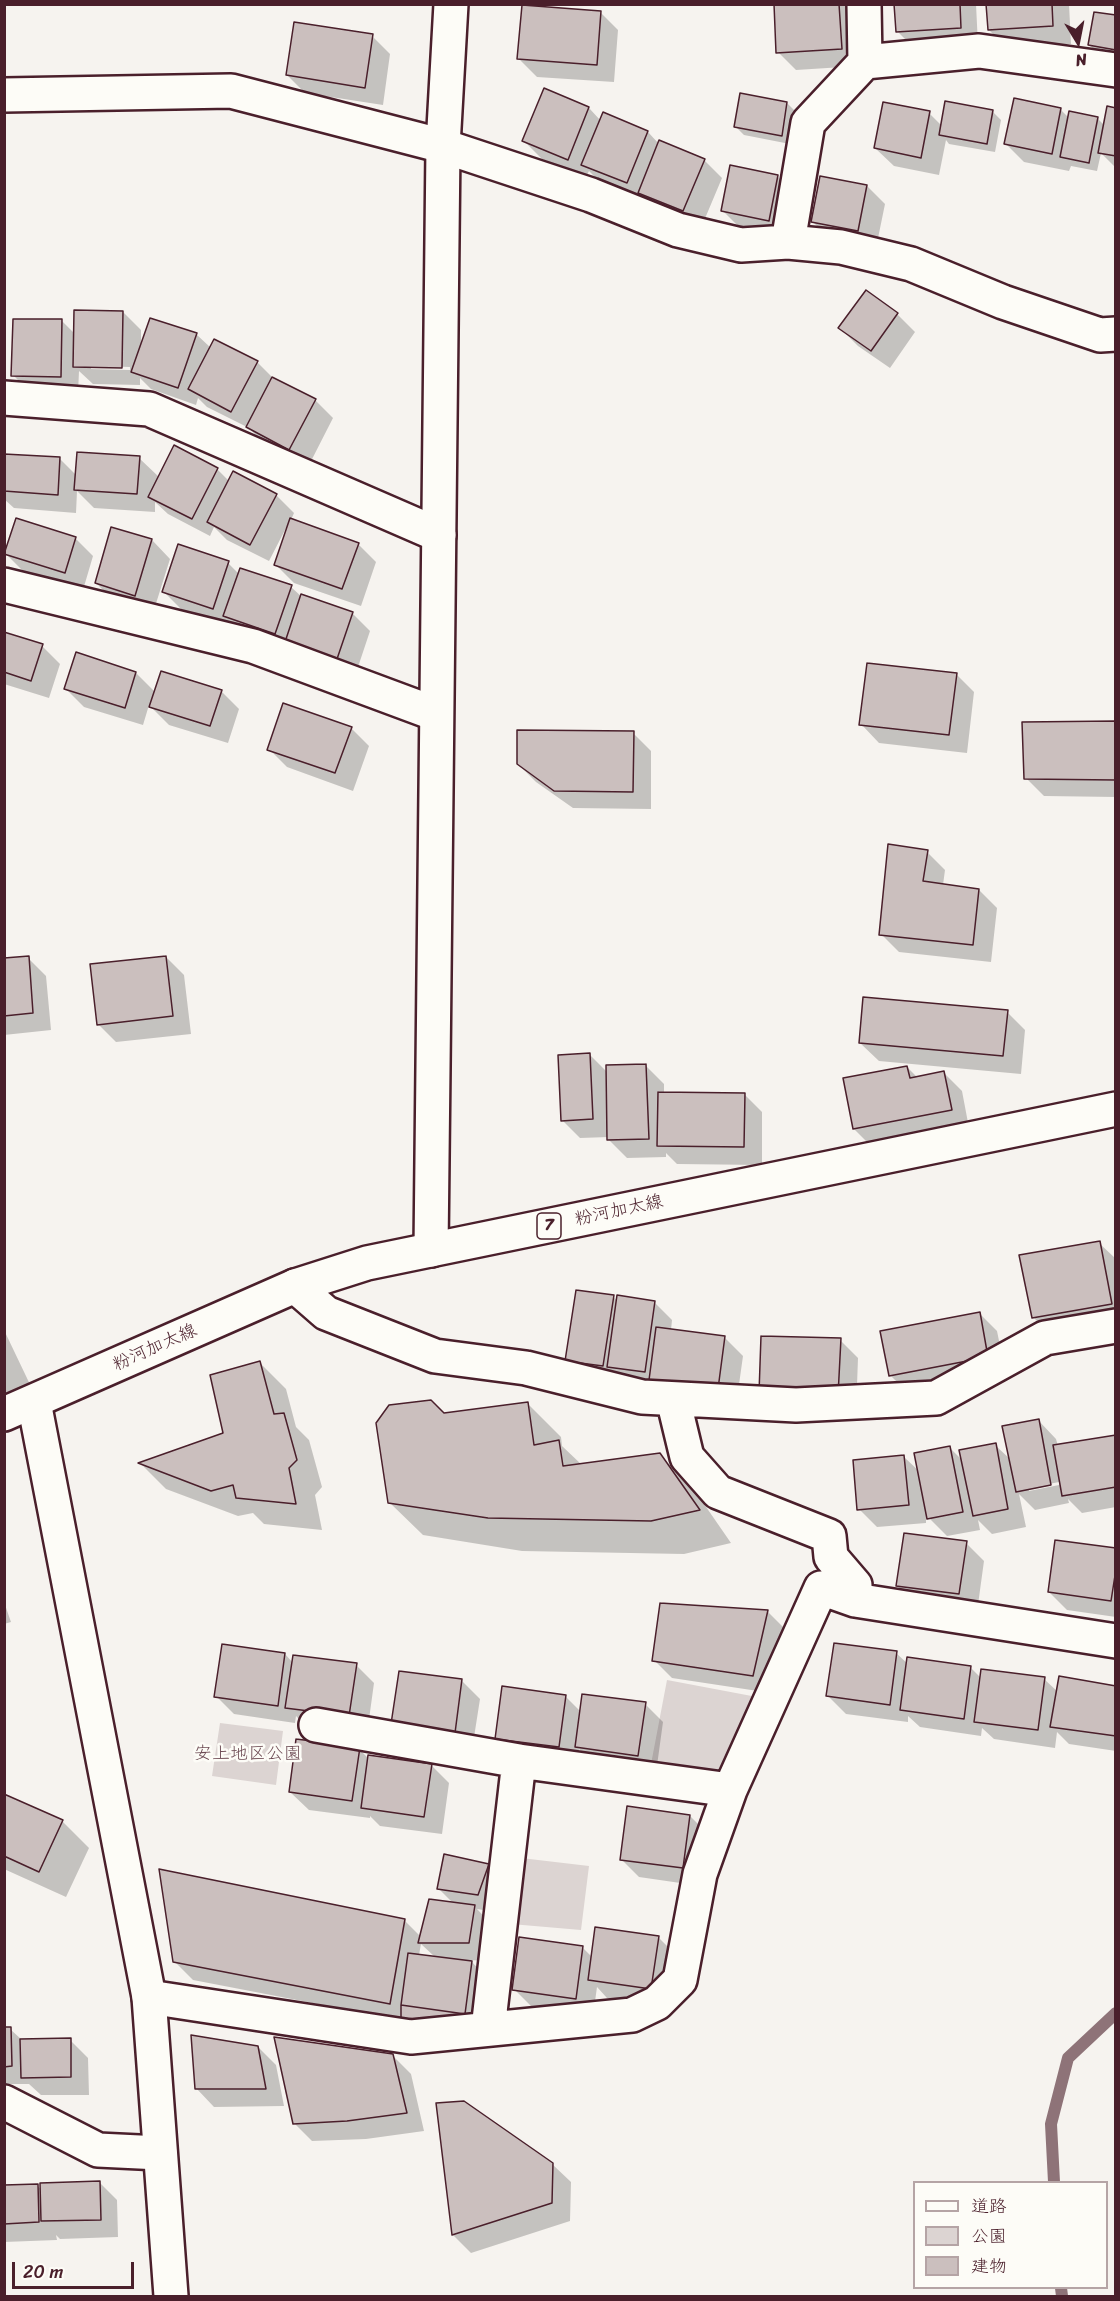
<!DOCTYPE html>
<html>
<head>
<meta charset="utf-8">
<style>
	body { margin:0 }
	#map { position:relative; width:1120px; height:2301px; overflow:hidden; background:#f6f3ef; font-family:Sriracha,"Klee One",sans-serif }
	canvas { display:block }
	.frame { position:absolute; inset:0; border:6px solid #4a1f2b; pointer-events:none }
	.legend { position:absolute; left:913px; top:2181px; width:195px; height:108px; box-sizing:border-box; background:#fdfcf7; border:2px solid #b5a4a5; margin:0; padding:8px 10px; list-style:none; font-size:18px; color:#4a1f2b }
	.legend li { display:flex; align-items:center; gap:12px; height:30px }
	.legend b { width:30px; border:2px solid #b5a4a5 }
	.north { position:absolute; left:1048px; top:12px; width:60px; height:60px; -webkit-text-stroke:4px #fdfcf7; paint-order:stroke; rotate:170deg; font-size:16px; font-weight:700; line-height:24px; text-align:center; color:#4a1f2b }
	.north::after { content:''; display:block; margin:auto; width:21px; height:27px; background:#4a1f2b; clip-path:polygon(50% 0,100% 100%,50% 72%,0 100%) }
	.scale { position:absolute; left:12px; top:2262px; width:122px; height:27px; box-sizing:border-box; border:3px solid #4a1f2b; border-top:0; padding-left:8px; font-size:18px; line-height:21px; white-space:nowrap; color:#4a1f2b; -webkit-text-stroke:4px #fdfcf7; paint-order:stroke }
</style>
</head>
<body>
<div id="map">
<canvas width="1120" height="2301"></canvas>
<div class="frame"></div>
<ul class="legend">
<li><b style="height:8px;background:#fdfcf7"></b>道路</li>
<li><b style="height:16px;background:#dcd4d2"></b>公園</li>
<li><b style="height:16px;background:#cbbfbe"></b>建物</li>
</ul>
<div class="north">N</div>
<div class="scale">20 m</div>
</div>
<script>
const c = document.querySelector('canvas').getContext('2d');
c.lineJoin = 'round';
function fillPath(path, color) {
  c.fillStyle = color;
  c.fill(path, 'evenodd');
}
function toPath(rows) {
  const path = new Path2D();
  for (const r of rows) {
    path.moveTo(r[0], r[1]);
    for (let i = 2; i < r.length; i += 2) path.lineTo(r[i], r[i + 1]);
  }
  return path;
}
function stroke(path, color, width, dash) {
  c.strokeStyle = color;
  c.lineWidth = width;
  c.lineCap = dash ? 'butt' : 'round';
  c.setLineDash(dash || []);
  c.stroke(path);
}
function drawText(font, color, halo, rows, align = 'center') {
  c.font = font + ' Sriracha,"Klee One",sans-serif';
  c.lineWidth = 5;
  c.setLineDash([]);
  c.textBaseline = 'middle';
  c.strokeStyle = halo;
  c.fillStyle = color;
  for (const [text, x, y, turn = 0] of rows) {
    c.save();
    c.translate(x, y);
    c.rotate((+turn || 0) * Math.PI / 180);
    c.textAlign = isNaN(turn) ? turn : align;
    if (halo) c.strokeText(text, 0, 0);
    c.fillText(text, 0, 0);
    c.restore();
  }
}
fillPath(toPath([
	[667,1680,757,1697,723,1773,651,1764],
	[220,1723,283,1731,276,1785,212,1776],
	[521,1858,589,1866,581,1930,511,1924]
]), '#dcd4d2');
fillPath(toPath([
	[775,4,843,4,856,18,859,66,796,70,778,52],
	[895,4,976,4,978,45,915,49,897,31],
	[988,4,1069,4,1071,44,1007,48,989,30],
	[600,12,618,30,614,82,537,77,519,59],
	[1116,17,1116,57,1098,53,1089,45],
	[372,36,390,54,383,105,305,93,287,75],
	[545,90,589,108,601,121,648,132,659,144,704,160,722,178,701,228,658,211,646,199,601,183,589,171,586,177,542,159,524,141],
	[787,103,796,112,790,144,744,135,735,126],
	[1060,109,1069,118,1097,118,1105,126,1116,110,1116,168,1101,153,1097,171,1071,166,1069,171,1024,162,1006,144],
	[992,111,1001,120,995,152,949,144,946,140,939,175,894,166,875,148,929,113,942,126],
	[777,176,795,194,786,238,741,229,723,211],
	[867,186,885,204,876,248,831,240,813,222],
	[867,292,897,314,915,332,890,368,858,346,840,328],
	[123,312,141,330,141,348,196,334,211,348,257,362,274,379,315,400,333,418,308,467,265,445,249,428,207,407,198,398,196,405,151,389,140,378,140,385,93,384,79,371,78,394,31,393,13,375,62,321,75,334],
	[91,366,130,367,130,370,91,369],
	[4,455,60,459,77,476,139,458,159,477,217,469,230,482,276,495,294,513,291,520,358,544,376,562,361,606,294,583,276,565,288,529,286,528,269,561,227,540,214,527,210,536,168,514,155,502,155,512,94,508,77,491,76,513,14,508,4,499],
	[112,529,152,540,170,559,153,613,114,601,96,583],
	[75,538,93,556,83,590,24,572,6,554],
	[179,546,228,563,239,574,291,587,302,597,352,613,370,631,355,676,243,634,232,623,231,627,181,609,163,591],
	[4,634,42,646,60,664,49,698,4,684],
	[136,673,156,693,221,691,239,709,228,743,169,725,149,705,143,725,84,707,66,689],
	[956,674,974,692,967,753,879,743,861,724],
	[1116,723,1116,797,1044,796,1026,778],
	[351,728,369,746,353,791,287,767,269,749],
	[633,733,651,751,651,809,573,808,536,782,518,764],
	[927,852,945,870,943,885,979,890,997,908,991,962,899,952,881,934],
	[166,957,184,975,191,1034,116,1042,98,1024],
	[28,958,46,976,51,1030,4,1035,4,960],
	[1007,1012,1025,1030,1021,1074,879,1061,860,1043],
	[590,1055,607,1072,646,1066,664,1084,664,1093,744,1094,762,1112,762,1165,677,1164,666,1153,666,1157,627,1158,609,1140,609,1137,580,1138,562,1120],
	[907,1067,918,1078,944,1073,962,1091,969,1128,872,1147,854,1129],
	[1099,1243,1116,1259,1116,1324,1051,1335,1033,1317],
	[613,1297,618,1301,654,1302,672,1320,671,1330,724,1337,743,1356,736,1406,585,1378,567,1360],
	[979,1313,997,1331,1006,1375,908,1393,890,1375],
	[4,1330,36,1397,4,1410],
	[840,1340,858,1358,856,1413,779,1410],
	[260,1363,286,1389,296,1427,309,1440,322,1487,315,1495,322,1530,264,1524,253,1513,238,1516,166,1489,141,1464,224,1434],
	[528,1404,561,1437,562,1446,582,1465,660,1455,693,1488,731,1543,684,1554,522,1551,423,1535,389,1502,444,1415],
	[1038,1420,1056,1439,1058,1446,1116,1436,1116,1507,1082,1513,1068,1499,1069,1503,1035,1510,1019,1494,1026,1527,992,1534,978,1520,980,1530,947,1536,926,1515,926,1523,877,1527,859,1509,904,1457,920,1472,949,1447,963,1461,995,1445,1011,1460],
	[1059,1482,1059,1485,1029,1491,1029,1488],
	[966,1543,984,1561,977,1612,916,1604,897,1586],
	[1116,1549,1116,1617,1067,1610,1049,1592],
	[4,1602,11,1622,4,1624],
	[767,1611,785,1629,771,1693,672,1678,654,1660],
	[896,1653,908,1664,970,1667,981,1678,1044,1679,1058,1692,1116,1687,1116,1751,1069,1744,1057,1732,1055,1748,994,1739,982,1728,981,1736,920,1727,908,1716,908,1722,846,1714,828,1696],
	[285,1654,293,1663,356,1665,374,1683,367,1734,305,1725,296,1716,295,1723,234,1714,216,1696],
	[462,1681,480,1699,472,1750,411,1742],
	[565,1696,581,1712,645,1704,663,1722,656,1773,594,1765,579,1749,576,1765,515,1757,497,1739],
	[359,1749,369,1759,431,1765,449,1783,442,1834,380,1826,370,1816,370,1818,309,1810,290,1792],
	[4,1795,63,1822,89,1848,66,1897,4,1869],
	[690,1816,708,1834,701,1886,639,1877,621,1859],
	[488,1865,506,1883,496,1912,477,1909,492,1925,487,1961,470,1960,489,1980,481,2043,406,2021,193,1980,175,1962,404,1920,421,1937,454,1904,439,1889],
	[421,1944,435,1957,419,1955],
	[658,1937,676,1955,669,2006,607,1998,597,1987,593,2016,532,2007,514,1989,582,1947,592,1957],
	[4,2029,10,2029,22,2040,70,2040,88,2058,89,2095,41,2095,29,2084,4,2084],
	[258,2047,276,2065,284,2106,214,2107,196,2088],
	[393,2056,411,2074,424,2131,366,2139,312,2141,294,2123],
	[437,2104,552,2164,571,2182,570,2221,471,2253,453,2235],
	[99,2182,117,2200,118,2237,60,2239,56,2235,57,2240,4,2242,4,2187,37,2186,41,2189]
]), '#0003');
stroke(toPath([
	[1054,2182,1051,2124,1068,2058,1116,2013],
	[1061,2288,1062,2296]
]), '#8e7378', 12);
const building = toPath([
	[774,4,839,4,842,49,776,53,774,4],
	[894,4,960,4,961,28,896,32,894,4],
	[986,4,1052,4,1053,26,988,30,986,4],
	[522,5,601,11,597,65,517,59,522,5],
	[1094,12,1116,15,1116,50,1088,45,1094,12],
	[294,22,373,34,365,88,286,75,294,22],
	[544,88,589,107,568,160,522,141,544,88],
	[740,93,787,102,782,136,734,127,740,93],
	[1014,98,1061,108,1052,154,1004,144,1014,98],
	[945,101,993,110,987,144,939,135,945,101],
	[883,102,930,111,921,158,874,148,883,102],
	[1107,106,1116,108,1116,156,1098,153,1107,106],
	[1069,111,1098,117,1089,163,1060,157,1069,111],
	[603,112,648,131,627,183,581,165,603,112],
	[659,140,705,159,683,211,638,193,659,140],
	[730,165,778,175,769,221,721,211,730,165],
	[820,176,867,185,858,231,811,222,820,176],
	[866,290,898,313,871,351,838,328,866,290],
	[74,310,123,311,122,368,73,367,74,310],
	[150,318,197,333,178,388,131,372,150,318],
	[13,319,62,319,61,377,11,376,13,319],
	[214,339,258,361,231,412,188,389,214,339],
	[272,377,316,399,289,450,246,427,272,377],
	[174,445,218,468,192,519,148,497,174,445],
	[77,452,140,456,137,494,74,490,77,452],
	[4,454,60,457,58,495,4,491,4,454],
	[233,471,277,494,250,545,207,522,233,471],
	[16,518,76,537,65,573,4,554,16,518],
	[290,518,359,543,342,589,274,565,290,518],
	[111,527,152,539,135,596,95,583,111,527],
	[178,544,229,561,213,609,162,592,178,544],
	[240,568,292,585,275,634,223,616,240,568],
	[301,594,353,612,337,659,285,642,301,594],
	[4,632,43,644,31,681,4,672,4,632],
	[76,652,136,672,125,708,64,689,76,652],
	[867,663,957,673,949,735,859,725,867,663],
	[161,671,222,690,210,726,149,707,161,671],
	[283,703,352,727,335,773,267,750,283,703],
	[1116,721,1116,780,1024,779,1022,722,1116,721],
	[517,730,634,731,633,792,554,791,517,764,517,730],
	[888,844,928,850,923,881,979,889,973,945,879,935,888,844],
	[29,956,33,1013,4,1016,4,958,29,956],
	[166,956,173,1016,97,1025,90,964,166,956],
	[863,997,1008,1010,1003,1056,859,1043,863,997],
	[590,1053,593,1119,561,1121,558,1055,590,1053],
	[646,1064,649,1139,607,1140,606,1065,646,1064],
	[907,1066,910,1078,944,1071,952,1110,853,1129,843,1078,907,1066],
	[658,1092,745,1093,744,1147,657,1146,658,1092],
	[1100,1241,1112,1304,1032,1318,1019,1255,1100,1241],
	[576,1290,614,1295,603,1366,565,1361,576,1290],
	[617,1295,655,1301,645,1372,607,1367,617,1295],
	[980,1312,988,1357,889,1376,880,1331,980,1312],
	[656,1327,725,1336,718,1389,649,1380,656,1327],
	[761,1336,841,1338,838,1396,759,1393,761,1336],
	[260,1361,274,1414,284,1413,297,1460,289,1468,296,1504,236,1498,233,1485,211,1491,138,1463,223,1433,210,1375,260,1361],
	[431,1400,444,1413,528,1402,534,1445,559,1440,563,1466,660,1453,700,1510,651,1521,488,1518,388,1503,376,1423,389,1405,431,1400],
	[1039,1419,1051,1485,1016,1492,1002,1426,1039,1419],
	[1116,1435,1116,1487,1062,1496,1053,1445,1116,1435],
	[996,1443,1008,1509,973,1516,959,1450,996,1443],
	[950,1446,963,1512,927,1519,914,1453,950,1446],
	[904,1455,909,1505,857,1510,853,1460,904,1455],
	[904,1533,967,1541,959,1594,896,1586,904,1533],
	[1055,1540,1116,1548,1116,1569,1111,1601,1048,1592,1055,1540],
	[660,1603,768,1610,753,1676,652,1661,660,1603],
	[834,1643,897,1651,890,1705,826,1696,834,1643],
	[222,1644,285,1653,278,1706,214,1697,222,1644],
	[293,1655,357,1663,349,1716,285,1708,293,1655],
	[907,1657,971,1666,964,1719,900,1710,907,1657],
	[981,1669,1045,1677,1038,1730,974,1722,981,1669],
	[399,1671,462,1679,455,1733,391,1724,399,1671],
	[1059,1676,1116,1686,1116,1736,1050,1727,1059,1676],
	[502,1686,566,1695,559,1747,495,1739,502,1686],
	[582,1694,646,1702,638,1756,575,1747,582,1694],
	[296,1739,360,1747,352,1801,289,1792,296,1739],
	[368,1755,432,1764,424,1817,361,1808,368,1755],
	[4,1794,63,1820,39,1872,4,1856,4,1794],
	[627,1806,690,1815,683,1868,620,1860,627,1806],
	[444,1854,489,1864,478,1895,437,1889,444,1854],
	[159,1869,405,1919,390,2004,173,1962,159,1869],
	[429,1899,475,1905,469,1943,418,1943,429,1899],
	[595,1927,659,1936,651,1989,588,1980,595,1927],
	[519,1937,583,1946,576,1999,512,1990,519,1937],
	[408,1953,472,1961,465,2014,401,2005,408,1953],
	[401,2005,465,2014,463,2026,401,2018,401,2005],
	[4,2027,11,2027,12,2066,4,2067,4,2027],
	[191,2035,258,2046,266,2089,195,2089,191,2035],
	[274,2037,393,2054,407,2113,347,2121,293,2124,274,2037],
	[71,2038,71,2077,21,2078,20,2039,71,2038],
	[464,2101,553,2163,552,2203,452,2235,436,2103,464,2101],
	[100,2181,101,2220,41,2221,40,2183,100,2181],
	[38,2184,39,2222,4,2224,4,2185,38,2184]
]);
fillPath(building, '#cbbfbe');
stroke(building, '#4a1f2b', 1.5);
const minor = toPath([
	[865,62,979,51,1116,70],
	[4,95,231,91,443,146,591,195,678,230,741,245,788,242,841,247,911,264,1003,302,1100,335,1116,334],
	[788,242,808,123,865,62,864,4],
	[4,398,149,409,439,535],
	[4,585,253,646,436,714],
	[295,1286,326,1313,435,1356,526,1368,642,1397,796,1405,936,1398,1045,1338,1116,1326],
	[673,1399,687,1457,718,1492,829,1536,831,1557,855,1585,855,1600],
	[316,1725,519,1761,730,1790],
	[149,1997,411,2037,632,2015,657,2003,680,1980,700,1874,730,1790,821,1588,855,1600,1116,1641],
	[488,2029,519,1761],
	[4,2102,98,2150,160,2153]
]);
const tertiary = toPath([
	[431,1250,443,146,451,4],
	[34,1402,149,1997,171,2296]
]);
const primary = toPath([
	[4,1414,295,1286,367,1263,1116,1109]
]);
stroke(minor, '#4a1f2b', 38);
stroke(tertiary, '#4a1f2b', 38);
stroke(primary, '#4a1f2b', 38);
stroke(minor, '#fdfcf7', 33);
stroke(tertiary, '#fdfcf7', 33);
stroke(primary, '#fdfcf7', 33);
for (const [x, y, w] of [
	[549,1226,24]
]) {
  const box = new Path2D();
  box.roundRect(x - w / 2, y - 13, w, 26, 4.5);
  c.fillStyle = '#fdfcf7';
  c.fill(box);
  stroke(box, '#4a1f2b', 1.5);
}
drawText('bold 16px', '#4a1f2b', null, [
	["7",549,1226]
]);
drawText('18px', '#4a1f2b', '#fdfcf7', [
	["粉河加太線",619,1211,-12],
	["粉河加太線",155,1348,-24]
]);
drawText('18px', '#6e4c55', '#fdfcf7', [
	["安上地区公園",248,1754]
]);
</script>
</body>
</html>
